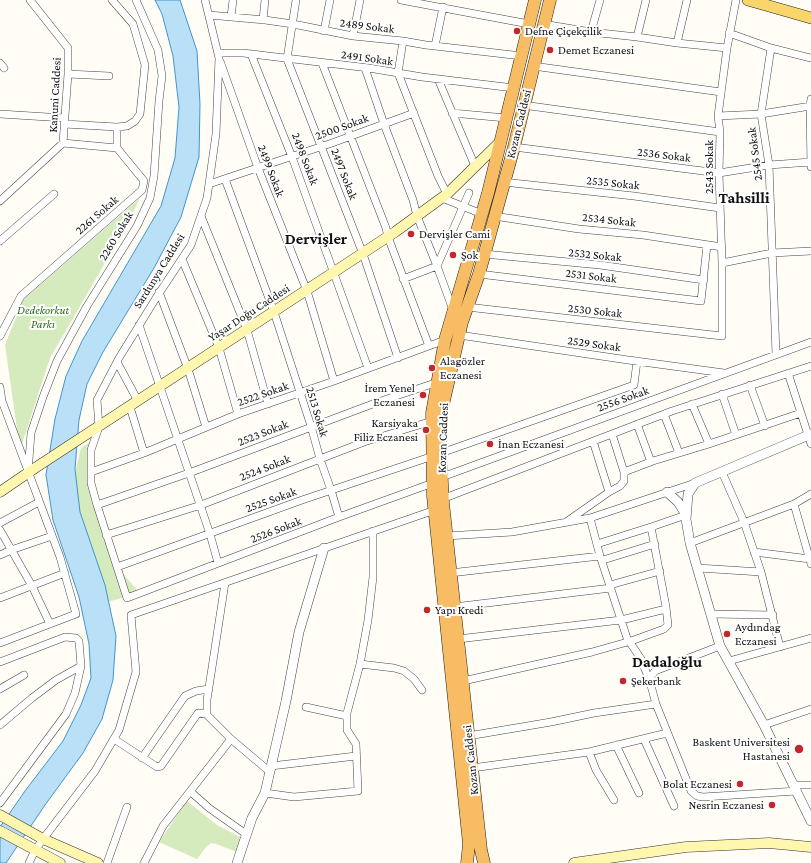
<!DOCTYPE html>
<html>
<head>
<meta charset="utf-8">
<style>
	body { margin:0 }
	canvas { display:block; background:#fffdf5 }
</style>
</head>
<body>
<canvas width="811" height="863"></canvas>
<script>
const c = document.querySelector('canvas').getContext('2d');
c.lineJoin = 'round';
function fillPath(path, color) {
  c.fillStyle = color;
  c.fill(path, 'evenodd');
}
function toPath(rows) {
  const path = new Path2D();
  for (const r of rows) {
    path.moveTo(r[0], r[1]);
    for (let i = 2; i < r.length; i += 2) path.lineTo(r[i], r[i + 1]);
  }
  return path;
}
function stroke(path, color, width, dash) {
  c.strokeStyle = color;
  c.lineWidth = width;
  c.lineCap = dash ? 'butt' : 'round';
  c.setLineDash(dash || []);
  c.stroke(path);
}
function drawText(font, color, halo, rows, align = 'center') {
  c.font = font + ' "Crimson Pro",serif';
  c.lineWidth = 4;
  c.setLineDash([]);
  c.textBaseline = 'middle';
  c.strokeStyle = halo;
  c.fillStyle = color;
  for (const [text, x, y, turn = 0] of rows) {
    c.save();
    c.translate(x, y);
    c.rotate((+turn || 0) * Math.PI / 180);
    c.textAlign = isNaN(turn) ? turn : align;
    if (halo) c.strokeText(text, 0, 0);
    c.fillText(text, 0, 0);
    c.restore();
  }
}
fillPath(toPath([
	[140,198,128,223,50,358,20,450,5,345,23,300],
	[90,442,91,479,117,567,140,593,104,603,81,532,73,481,81,448],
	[187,801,217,825,242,838,237,852,216,844,211,843,206,847,197,859,159,842]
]), '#d5ebbd');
const water = toPath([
	[155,0,180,0,197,51,200,104,199,157,181,217,154,268,103,352,87,384,79,420,75,469,80,512,105,585,116,636,113,680,102,719,83,753,45,805,6,863,0,863,0,827,25,791,63,741,81,705,91,678,89,644,79,597,53,520,46,475,55,419,66,376,82,341,161,206,175,158,179,107,173,56,162,14,155,0]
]);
fillPath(water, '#b9e0f7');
stroke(water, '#3f96cf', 1);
const minor = toPath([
	[205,0,219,58,216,134,207,198,191,245,156,298,119,358,97,400,99,427,91,450,91,483,97,505,127,598,339,517,433,483],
	[296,0,287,59,363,254,398,358],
	[401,0,529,24],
	[209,15,265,20,293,24,353,36,403,41,426,45,522,56],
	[231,17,233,0],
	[263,20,265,0],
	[543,24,591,32,637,37,677,43,727,48],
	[324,31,330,0],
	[591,32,600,0],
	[729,33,771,48,811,58],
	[353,36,360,0],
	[637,37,646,0],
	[403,41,398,73,438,176,447,194],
	[677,43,687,0],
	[435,46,443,7],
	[771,48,761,114,769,165,776,354],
	[218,53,243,53,369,68,422,77,514,88],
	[251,54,292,157,368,368],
	[220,61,258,168,307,291,334,381],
	[0,63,4,68],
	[322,63,386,228,388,237,429,346],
	[533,66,721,92],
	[365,68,384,124,413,200,417,216,437,266,453,310],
	[68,74,109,76],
	[438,79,475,166],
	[811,99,810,107,811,167],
	[523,105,720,132],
	[452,113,506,118],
	[0,114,64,118],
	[718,116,761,114,811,106],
	[64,124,117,127,127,126,135,121,140,114,145,65,133,24,112,0],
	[117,127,117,148],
	[514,147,719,173,769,165,811,162],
	[225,179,274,312,311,426,320,459,331,490,339,517],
	[503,182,634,196,720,208],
	[209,184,332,143,414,113],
	[442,198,482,214],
	[0,201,63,143,68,74,68,48,30,0],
	[201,216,247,330,268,404],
	[494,216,579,229,643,235,722,247],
	[0,241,54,194],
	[484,254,600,265,704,280],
	[182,259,219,348,238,414],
	[722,263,772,253,811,251],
	[479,274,701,301,707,245],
	[403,279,437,266,469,193],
	[159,292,188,369,206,427],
	[467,307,722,336,722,263,719,173,720,132,718,116,727,48,736,0],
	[139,325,210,534,218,563],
	[459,335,628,360,724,373],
	[0,336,21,296,142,190,144,181,117,148,63,143],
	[117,362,138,401],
	[788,373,811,444],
	[750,385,765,426],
	[0,387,2,401,60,557,76,614,0,643],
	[722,394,736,435],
	[692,404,709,444],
	[130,407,144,453],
	[664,414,679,453],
	[637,424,651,462],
	[612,434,624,472,653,461,709,444,801,413],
	[441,453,634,385,637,361],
	[91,472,144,453,238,414,334,381,445,340],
	[722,472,744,522,761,572,780,647],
	[28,473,31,433,43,397,57,361,87,306,137,226,150,198,154,176,159,101,162,76,158,50,136,0],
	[442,477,811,342],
	[609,492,620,486,624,481,624,472],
	[442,499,672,411,811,366],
	[794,504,811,564],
	[97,505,189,473,378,402,438,382],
	[590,518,600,556,627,638,641,659,650,682],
	[566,522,609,492,593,441],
	[0,523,39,502],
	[651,527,686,515],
	[0,530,32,586,50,624],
	[106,535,201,505,364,442,432,421],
	[446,536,512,532,590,518,695,483],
	[690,543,794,504,811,494],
	[754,552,810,559],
	[0,555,11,550,52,536],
	[603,560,655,544],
	[117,567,302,500,433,456],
	[698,568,761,572],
	[450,573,600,556],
	[225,583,207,700,207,715,231,739,270,772],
	[610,585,660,571],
	[0,598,65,573],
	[454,607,611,588],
	[711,614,773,615],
	[458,639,621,620,666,609],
	[720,646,655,671,650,678,650,682,656,704,691,791,697,796,703,797,797,791],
	[729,661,811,638],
	[0,662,65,637,76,638,79,641,81,666,75,693,66,714,0,803],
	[360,664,394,668,404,671,414,679,422,690],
	[463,681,592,652,631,641,664,629,668,625,666,607,651,527,597,544],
	[0,689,24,675],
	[306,707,347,716],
	[0,725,32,698,56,680,81,666],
	[764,725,811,709],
	[468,736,551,722,594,713,656,704],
	[114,739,157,767,161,766,198,713,207,714],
	[644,739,674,806],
	[616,745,639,793],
	[589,752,596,770,614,800],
	[142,758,185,696,196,691,209,689],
	[271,766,356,756],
	[472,768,589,752,667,733],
	[794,785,811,785],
	[191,792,209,808,246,834],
	[265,793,294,797,358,791,356,744,347,730,347,713,360,664,368,620,373,577,373,531],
	[29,863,35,850,43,839,95,771,119,730,136,672,131,615,435,510],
	[107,863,127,807],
	[144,863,163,826,231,739]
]);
const tertiary = toPath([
	[811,434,695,483,688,494,686,519,690,543,720,646,764,725,811,821],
	[667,492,678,502,686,515],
	[237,863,252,818,265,793,286,701,299,632,324,548]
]);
const secondary = toPath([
	[0,492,35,468,395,232,447,194,501,141],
	[0,815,43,839,98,863],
	[0,831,60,863],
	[574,863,686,847,769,843,811,847]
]);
const primary = toPath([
	[748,0,811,18]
]);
const trunk = toPath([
	[467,863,469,844,433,496,432,413,445,340,488,193,535,0],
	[484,863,481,850,443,503,440,444,442,409,462,322,479,274,514,147,550,0]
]);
stroke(minor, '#444', 8);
stroke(tertiary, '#444', 10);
stroke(secondary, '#333', 11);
stroke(primary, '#222', 12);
stroke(trunk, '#222', 13);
stroke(minor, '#fff', 7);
stroke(tertiary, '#fff', 9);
stroke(secondary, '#fff6b0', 10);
stroke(primary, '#f9d66b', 11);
stroke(trunk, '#f7bc64', 12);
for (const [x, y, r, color] of [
	[517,31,4,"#c4262e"],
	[550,50,4,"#c4262e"],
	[411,234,4,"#c4262e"],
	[453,255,4,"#c4262e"],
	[432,368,4,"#c4262e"],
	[423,395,4,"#c4262e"],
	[426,430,4,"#c4262e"],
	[490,444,4,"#c4262e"],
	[427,610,4,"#c4262e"],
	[727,634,4,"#c4262e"],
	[623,681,4,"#c4262e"],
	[799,749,5,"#c4262e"],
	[740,784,4,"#c4262e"],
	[772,805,4,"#c4262e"]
]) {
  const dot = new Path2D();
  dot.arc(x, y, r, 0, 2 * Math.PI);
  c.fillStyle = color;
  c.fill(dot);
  stroke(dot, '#fff', 1.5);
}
drawText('12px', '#111', '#fff', [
	["2489 Sokak",367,26,7],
	["2491 Sokak",367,58,8],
	["Kanuni Caddesi",55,95,-87],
	["Kozan Caddesi",519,124,-76],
	["2500 Sokak",342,127,-20],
	["2545 Sokak",755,154,-97],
	["2536 Sokak",664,155,7],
	["2498 Sokak",305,159,69],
	["2543 Sokak",709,167,-90],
	["2499 Sokak",271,171,69],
	["2497 Sokak",344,174,69],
	["2535 Sokak",613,183,6],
	["2261 Sokak",97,215,-41],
	["2534 Sokak",609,220,6],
	["2260 Sokak",116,236,-59],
	["2532 Sokak",595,255,6],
	["Sardunya Caddesi",159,271,-58],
	["2531 Sokak",591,276,7],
	["2530 Sokak",595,311,6],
	["Yaşar Doğu Caddesi",249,313,-33],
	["2529 Sokak",594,344,8],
	["2522 Sokak",263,394,-19],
	["2556 Sokak",623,399,-20],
	["2513 Sokak",317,412,73],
	["2523 Sokak",263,433,-21],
	["Kozan Caddesi",443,438,-88],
	["2524 Sokak",265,468,-21],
	["2525 Sokak",271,500,-20],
	["2526 Sokak",276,530,-21],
	["Kozan Caddesi",471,760,-96]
]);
drawText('12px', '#111', '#fff', [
	["Defne Çiçekçilik",525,31],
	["Demet Eczanesi",558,50],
	["Dervişler Cami",419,234],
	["Şok",461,255],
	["Alagözler",440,361],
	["Eczanesi",440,375],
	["İrem Yenel",415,388,"right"],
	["Eczanesi",415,402,"right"],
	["Karsiyaka",418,423,"right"],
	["Filiz Eczanesi",418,437,"right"],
	["İnan Eczanesi",498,444],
	["Yapı Kredi",435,610],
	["Aydındag",735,627],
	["Eczanesi",735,641],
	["Şekerbank",631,681],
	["Baskent Universitesi",790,742,"right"],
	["Hastanesi",790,756,"right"],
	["Bolat Eczanesi",732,784,"right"],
	["Nesrin Eczanesi",764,805,"right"]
], 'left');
drawText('italic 12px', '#2f6b1f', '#fff', [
	["Dedekorkut",43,310],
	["Parkı",43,324]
]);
drawText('bold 16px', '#111', '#fff', [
	["Tahsilli",744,198],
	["Dervişler",316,239],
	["Dadaloğlu",667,662]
]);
</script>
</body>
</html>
